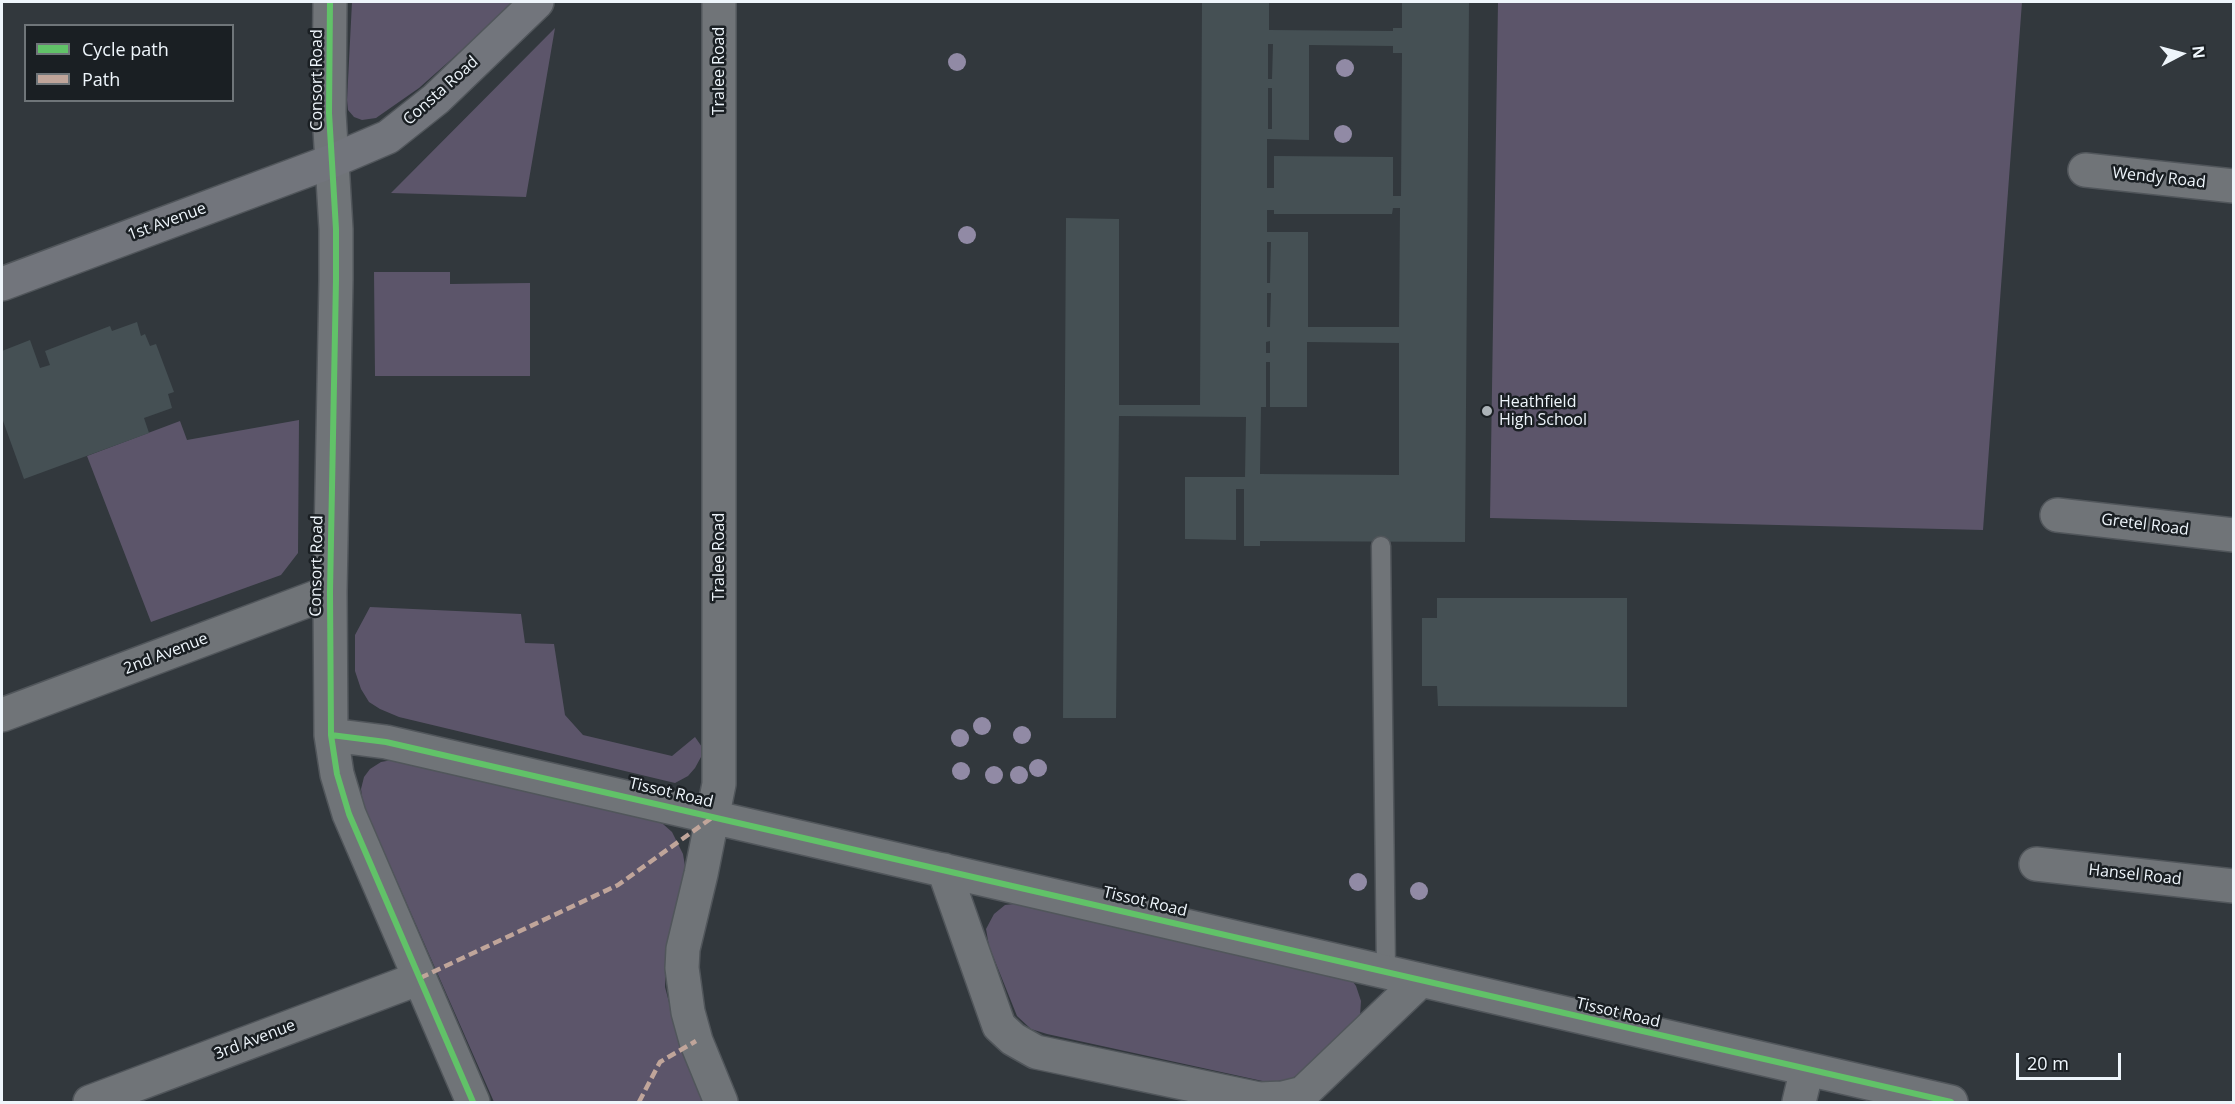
<!DOCTYPE html>
<html>
<head>
<meta charset="utf-8">
<style>
	body { margin:0 }
	#map { position:relative; width:2235px; height:1104px; overflow:hidden; background:#32383d; font-family:"Open Sans",sans-serif }
	canvas { display:block }
	.frame { position:absolute; inset:0; border:3px solid #eef5fb; pointer-events:none }
	.legend { position:absolute; left:24px; top:24px; width:210px; height:78px; box-sizing:border-box; background:#1a1f23; border:2px solid #6f7579; margin:0; padding:8px 10px; list-style:none; font-size:18px; color:#eef5fb }
	.legend li { display:flex; align-items:center; gap:12px; height:30px }
	.legend b { width:30px; border:2px solid #6f7579 }
	.north { position:absolute; left:2151px; top:24px; width:60px; height:60px; -webkit-text-stroke:4px #1a1f23; paint-order:stroke; rotate:84deg; font-size:16px; font-weight:700; line-height:24px; text-align:center; color:#eef5fb }
	.north::after { content:''; display:block; margin:auto; width:21px; height:27px; background:#eef5fb; clip-path:polygon(50% 0,100% 100%,50% 72%,0 100%) }
	.scale { position:absolute; left:2016px; top:1053px; width:105px; height:27px; box-sizing:border-box; border:3px solid #eef5fb; border-top:0; padding-left:8px; font-size:18px; line-height:21px; white-space:nowrap; color:#eef5fb; -webkit-text-stroke:4px #1a1f23; paint-order:stroke }
</style>
</head>
<body>
<div id="map">
<canvas width="2235" height="1104"></canvas>
<div class="frame"></div>
<ul class="legend">
<li><b style="height:8px;background:#61c268"></b>Cycle path</li>
<li><b style="height:8px;background:#c0a59a"></b>Path</li>
</ul>
<div class="north">N</div>
<div class="scale">20 m</div>
</div>
<script>
const c = document.querySelector('canvas').getContext('2d');
c.lineJoin = 'round';
function fillPath(path, color) {
  c.fillStyle = color;
  c.fill(path, 'evenodd');
}
function toPath(rows) {
  const path = new Path2D();
  for (const r of rows) {
    path.moveTo(r[0], r[1]);
    for (let i = 2; i < r.length; i += 2) path.lineTo(r[i], r[i + 1]);
  }
  return path;
}
function stroke(path, color, width, dash) {
  c.strokeStyle = color;
  c.lineWidth = width;
  c.lineCap = dash ? 'butt' : 'round';
  c.setLineDash(dash || []);
  c.stroke(path);
}
function drawText(font, color, halo, rows, align = 'center') {
  c.font = font + ' "Open Sans",sans-serif';
  c.lineWidth = 5;
  c.setLineDash([]);
  c.textBaseline = 'middle';
  c.strokeStyle = halo;
  c.fillStyle = color;
  for (const [text, x, y, turn = 0] of rows) {
    c.save();
    c.translate(x, y);
    c.rotate((+turn || 0) * Math.PI / 180);
    c.textAlign = isNaN(turn) ? turn : align;
    if (halo) c.strokeText(text, 0, 0);
    c.fillText(text, 0, 0);
    c.restore();
  }
}
fillPath(toPath([
	[352,2,516,2,419,88,376,118,362,120,354,117,348,110,347,100],
	[1498,2,2022,2,1983,530,1490,518],
	[555,28,526,197,391,193],
	[374,272,450,272,450,284,530,283,530,376,375,376],
	[299,420,298,553,281,575,151,622,87,456,180,421,187,440],
	[370,607,521,614,525,643,554,644,565,715,583,735,672,756,695,737,702,747,701,757,695,768,688,776,675,783,399,717,380,709,369,702,361,689,355,671,355,635],
	[392,760,652,819,663,824,672,832,683,854,685,866,666,955,665,987,676,1029,704,1102,494,1102,363,804,361,789,364,777,370,769,381,762],
	[1022,903,1348,975,1356,986,1361,1001,1360,1016,1308,1069,1289,1080,1267,1082,1047,1034,1031,1029,1017,1016,989,946,986,929,994,914,1005,905]
]), '#5c556a');
fillPath(toPath([
	[1202,2,1269,2,1269,30,1393,31,1393,28,1402,28,1402,2,1469,2,1465,542,1260,541,1260,546,1244,546,1244,489,1236,489,1236,540,1185,539,1185,477,1245,477,1246,417,1119,416,1116,718,1063,718,1066,218,1119,219,1119,405,1200,405],
	[1268,44,1273,44,1272,79,1268,79],
	[1309,45,1393,46,1393,53,1402,53,1401,196,1393,196,1393,157,1274,156,1274,188,1267,188,1267,139,1309,140],
	[1268,88,1272,88,1272,129,1268,129],
	[1393,208,1400,208,1399,327,1308,327,1308,232,1267,232,1267,210,1274,210,1274,214,1392,214],
	[1267,242,1271,242,1270,283,1267,283],
	[1267,293,1271,293,1270,327,1267,327],
	[1270,341,1270,353,1266,353,1266,342],
	[1307,342,1399,343,1399,475,1260,474,1261,407,1266,407,1266,362,1270,362,1270,407,1307,407],
	[137,322,141,336,145,334,150,346,156,344,174,392,168,394,172,408,144,418,149,433,24,479,2,418,2,351,30,340,40,368,50,365,45,351,110,326,112,331],
	[1437,598,1627,598,1627,707,1438,706,1437,686,1422,686,1422,618,1437,618]
]), '#455054');
const lane = toPath([
	[1381,546,1386,972]
]);
const street = toPath([
	[330,2,329,113,336,229,336,280,330,592,331,735,337,774,349,814,473,1102],
	[719,2,719,784,701,874,683,949,682,968,688,1012,696,1041,721,1102],
	[2085,170,2234,186],
	[2057,515,2234,535],
	[2,715,330,592],
	[331,735,386,742,1951,1102],
	[2036,864,2234,886],
	[944,870,999,1026,1013,1039,1036,1052,1259,1099,1283,1098,1303,1093,1421,980],
	[90,1102,420,978],
	[1799,1102,1807,1069]
]);
const secondary = toPath([
	[2,284,332,161,388,137,436,99,537,2]
]);
stroke(lane, '#51565b', 21);
stroke(street, '#51565b', 36);
stroke(secondary, '#51565b', 36);
stroke(lane, '#707478', 18);
stroke(street, '#707478', 33);
stroke(secondary, '#72757c', 33);
stroke(toPath([
	[420,978,618,885,713,817],
	[639,1102,660,1062,696,1041]
]), '#c0a59a', 4.5, [9, 4.5]);
stroke(toPath([
	[330,2,329,113,336,229,336,280,330,592,331,735,337,774,349,814,473,1102],
	[331,735,386,742,1951,1102]
]), '#61c268', 6);
c.fillStyle = '#918aa5';
for (const [x, y] of [
	[957,62],
	[1345,68],
	[1343,134],
	[967,235],
	[982,726],
	[1022,735],
	[960,738],
	[1038,768],
	[961,771],
	[994,775],
	[1019,775],
	[1358,882],
	[1419,891]
]) {
  c.beginPath();
  c.arc(x, y, 9, 0, 2 * Math.PI);
  c.fill();
}
for (const [x, y, r, color] of [
	[1487,411,6,"#acb3b8"]
]) {
  const dot = new Path2D();
  dot.arc(x, y, r, 0, 2 * Math.PI);
  c.fillStyle = color;
  c.fill(dot);
  stroke(dot, '#1a1f23', 2);
}
drawText('16px', '#eef5fb', '#1a1f23', [
	["Tralee Road",719,71,-90],
	["Consort Road",317,80,-90],
	["Consta Road",441,91,-42],
	["Wendy Road",2159,178,6],
	["1st Avenue",167,222,-20],
	["Gretel Road",2145,525,7],
	["Tralee Road",719,557,-90],
	["Consort Road",317,566,-89],
	["2nd Avenue",166,654,-21],
	["Tissot Road",671,793,13],
	["Hansel Road",2135,875,6],
	["Tissot Road",1145,902,13],
	["Tissot Road",1618,1013,13],
	["3rd Avenue",255,1040,-21]
]);
drawText('16px', '#eef5fb', '#1a1f23', [
	["Heathfield",1499,402],
	["High School",1499,420]
], 'left');
</script>
</body>
</html>
